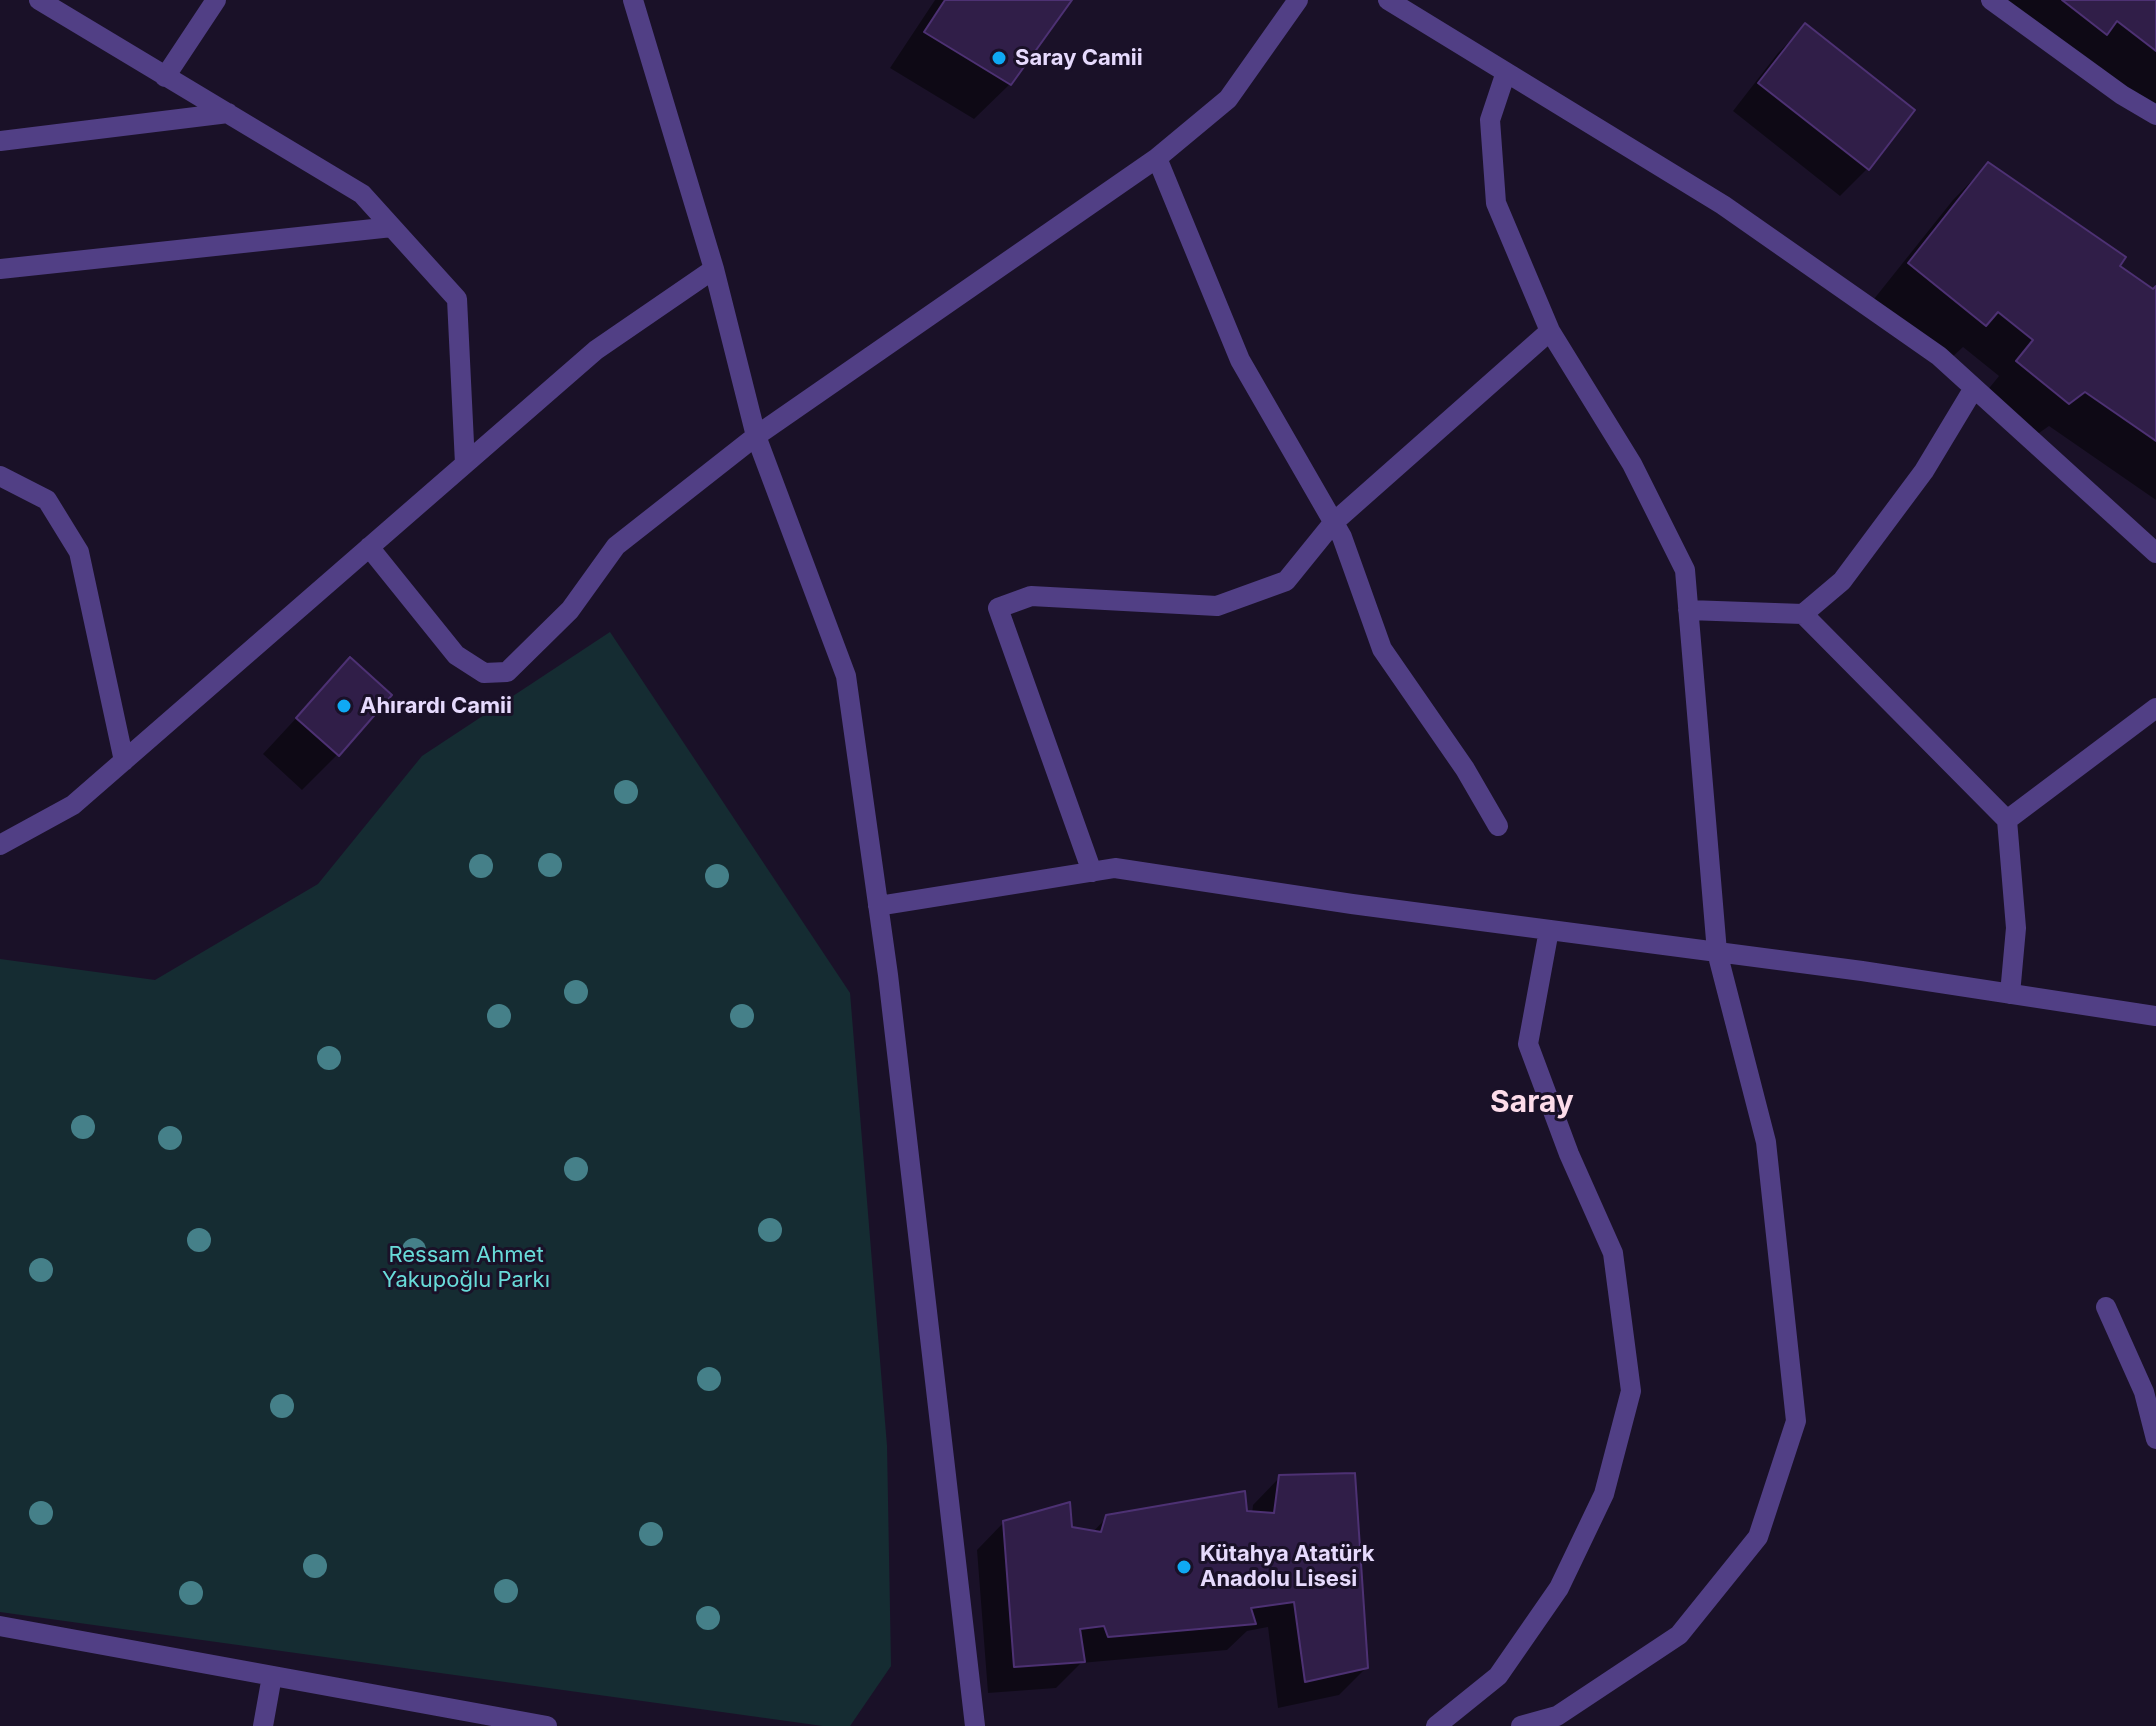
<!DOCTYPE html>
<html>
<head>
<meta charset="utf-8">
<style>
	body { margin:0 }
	canvas { display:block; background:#1a1128 }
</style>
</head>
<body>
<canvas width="2156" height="1726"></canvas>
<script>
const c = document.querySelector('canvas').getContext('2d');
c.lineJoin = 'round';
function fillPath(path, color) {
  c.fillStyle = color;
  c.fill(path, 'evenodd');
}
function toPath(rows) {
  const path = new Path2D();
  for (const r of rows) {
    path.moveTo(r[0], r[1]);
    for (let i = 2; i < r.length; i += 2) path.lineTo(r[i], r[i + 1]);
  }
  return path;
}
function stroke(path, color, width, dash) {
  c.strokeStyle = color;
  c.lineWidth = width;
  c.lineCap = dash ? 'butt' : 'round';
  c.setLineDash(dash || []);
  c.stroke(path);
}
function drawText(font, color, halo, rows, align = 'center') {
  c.font = font + ' Inter,sans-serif';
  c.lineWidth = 6;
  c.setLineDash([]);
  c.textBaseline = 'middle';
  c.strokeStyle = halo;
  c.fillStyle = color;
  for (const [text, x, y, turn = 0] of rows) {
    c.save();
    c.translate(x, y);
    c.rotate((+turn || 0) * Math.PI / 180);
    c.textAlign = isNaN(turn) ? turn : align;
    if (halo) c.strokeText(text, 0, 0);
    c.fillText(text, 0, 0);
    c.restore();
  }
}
fillPath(toPath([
	[610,632,850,993,887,1446,891,1666,850,1726,823,1726,0,1612,0,959,155,980,318,884,422,756]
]), '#152c32');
fillPath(toPath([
	[935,0,1070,0,1010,84,974,119,890,68],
	[1981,0,2156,0,2156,114,2070,69],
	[1805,26,1912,111,1867,169,1840,196,1733,111,1778,53],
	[1988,164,2117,267,2152,291,2156,287,2156,500,2049,426,2032,438,1982,397,1999,376,1963,347,1949,360,1874,299,1953,200],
	[350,660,338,754,302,790,263,754],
	[1280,1477,1366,1668,1339,1695,1278,1708,1268,1627,1247,1631,1227,1650,1081,1663,1056,1688,988,1693,977,1550,1004,1522,1092,1533,1107,1517,1252,1514,1253,1505]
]), '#0007');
const building = toPath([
	[945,0,1072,0,1011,85,924,32,945,0],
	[2062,0,2156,0,2156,51,2117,21,2107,35,2062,0],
	[1805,23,1915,110,1869,170,1758,83,1805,23],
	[1988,162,2126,257,2120,266,2153,289,2156,286,2156,441,2085,392,2069,404,2016,361,2033,340,1998,312,1986,326,1908,263,1988,162],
	[350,657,392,695,339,756,296,718,350,657],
	[1355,1473,1368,1668,1305,1682,1294,1602,1251,1608,1256,1624,1108,1637,1104,1626,1080,1629,1085,1662,1014,1667,1003,1521,1070,1502,1072,1527,1101,1532,1106,1515,1245,1491,1247,1511,1274,1513,1279,1475,1355,1473]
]);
fillPath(building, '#301e48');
stroke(building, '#4d3173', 2);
stroke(toPath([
	[39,0,362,194,457,299,465,464],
	[633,0,714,269,756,436,846,676,888,975,975,1726],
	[1388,0,1723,205,1939,356,2156,553],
	[1991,0,2122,95,2156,115],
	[1506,72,1490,120,1496,203,1550,331],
	[165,77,216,0],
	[0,141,228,113],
	[1157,158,1240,360,1342,537,1382,649,1465,769,1498,826],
	[0,269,392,227],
	[0,476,47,500,79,552,124,761],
	[369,547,456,655,484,673,507,672,570,610,616,546,756,436,1157,158,1228,99,1298,0],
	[1688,610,1803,614,1842,581,1924,471,1974,388],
	[1803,614,2007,820,2016,928,2010,994],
	[2007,820,2156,708],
	[0,845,73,805,596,350,714,269],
	[1092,872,998,608,1031,596,1217,606,1286,581,1333,523,1550,331,1632,464,1685,570,1717,952,1766,1142,1796,1421,1758,1537,1679,1635,1557,1716,1521,1726],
	[878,906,1115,868,1352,904,1862,971,2156,1016],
	[2106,1307,2144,1392,2156,1439],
	[0,1626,547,1726],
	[263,1726,272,1676],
	[1436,1726,1498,1676,1559,1588,1604,1494,1631,1391,1613,1253,1569,1154,1528,1044,1549,930]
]), '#513f85', 20);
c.fillStyle = '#458089';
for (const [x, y] of [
	[626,792],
	[550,865],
	[481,866],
	[717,876],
	[576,992],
	[499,1016],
	[742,1016],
	[329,1058],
	[83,1127],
	[170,1138],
	[576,1169],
	[770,1230],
	[199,1240],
	[414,1250],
	[41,1270],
	[709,1379],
	[282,1406],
	[41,1513],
	[651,1534],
	[315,1566],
	[506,1591],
	[191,1593],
	[708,1618]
]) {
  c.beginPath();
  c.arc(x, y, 12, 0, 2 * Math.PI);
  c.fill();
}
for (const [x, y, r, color] of [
	[999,58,8,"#0fa9f4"],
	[344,706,8,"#0fa9f4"],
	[1184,1567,8,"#0fa9f4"]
]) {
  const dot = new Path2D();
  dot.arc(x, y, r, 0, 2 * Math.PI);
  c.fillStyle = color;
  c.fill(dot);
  stroke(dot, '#1a1128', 3);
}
drawText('bold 22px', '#e6dafd', '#1a1128', [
	["Saray Camii",1015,58],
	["Ahırardı Camii",360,706],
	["Kütahya Atatürk",1200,1554],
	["Anadolu Lisesi",1200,1579]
], 'left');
drawText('22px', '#68dbd9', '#1a1128', [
	["Ressam Ahmet",466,1255],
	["Yakupoğlu Parkı",466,1280]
]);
drawText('bold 30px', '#fddcea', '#1a1128', [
	["Saray",1532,1103]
]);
</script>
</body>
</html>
